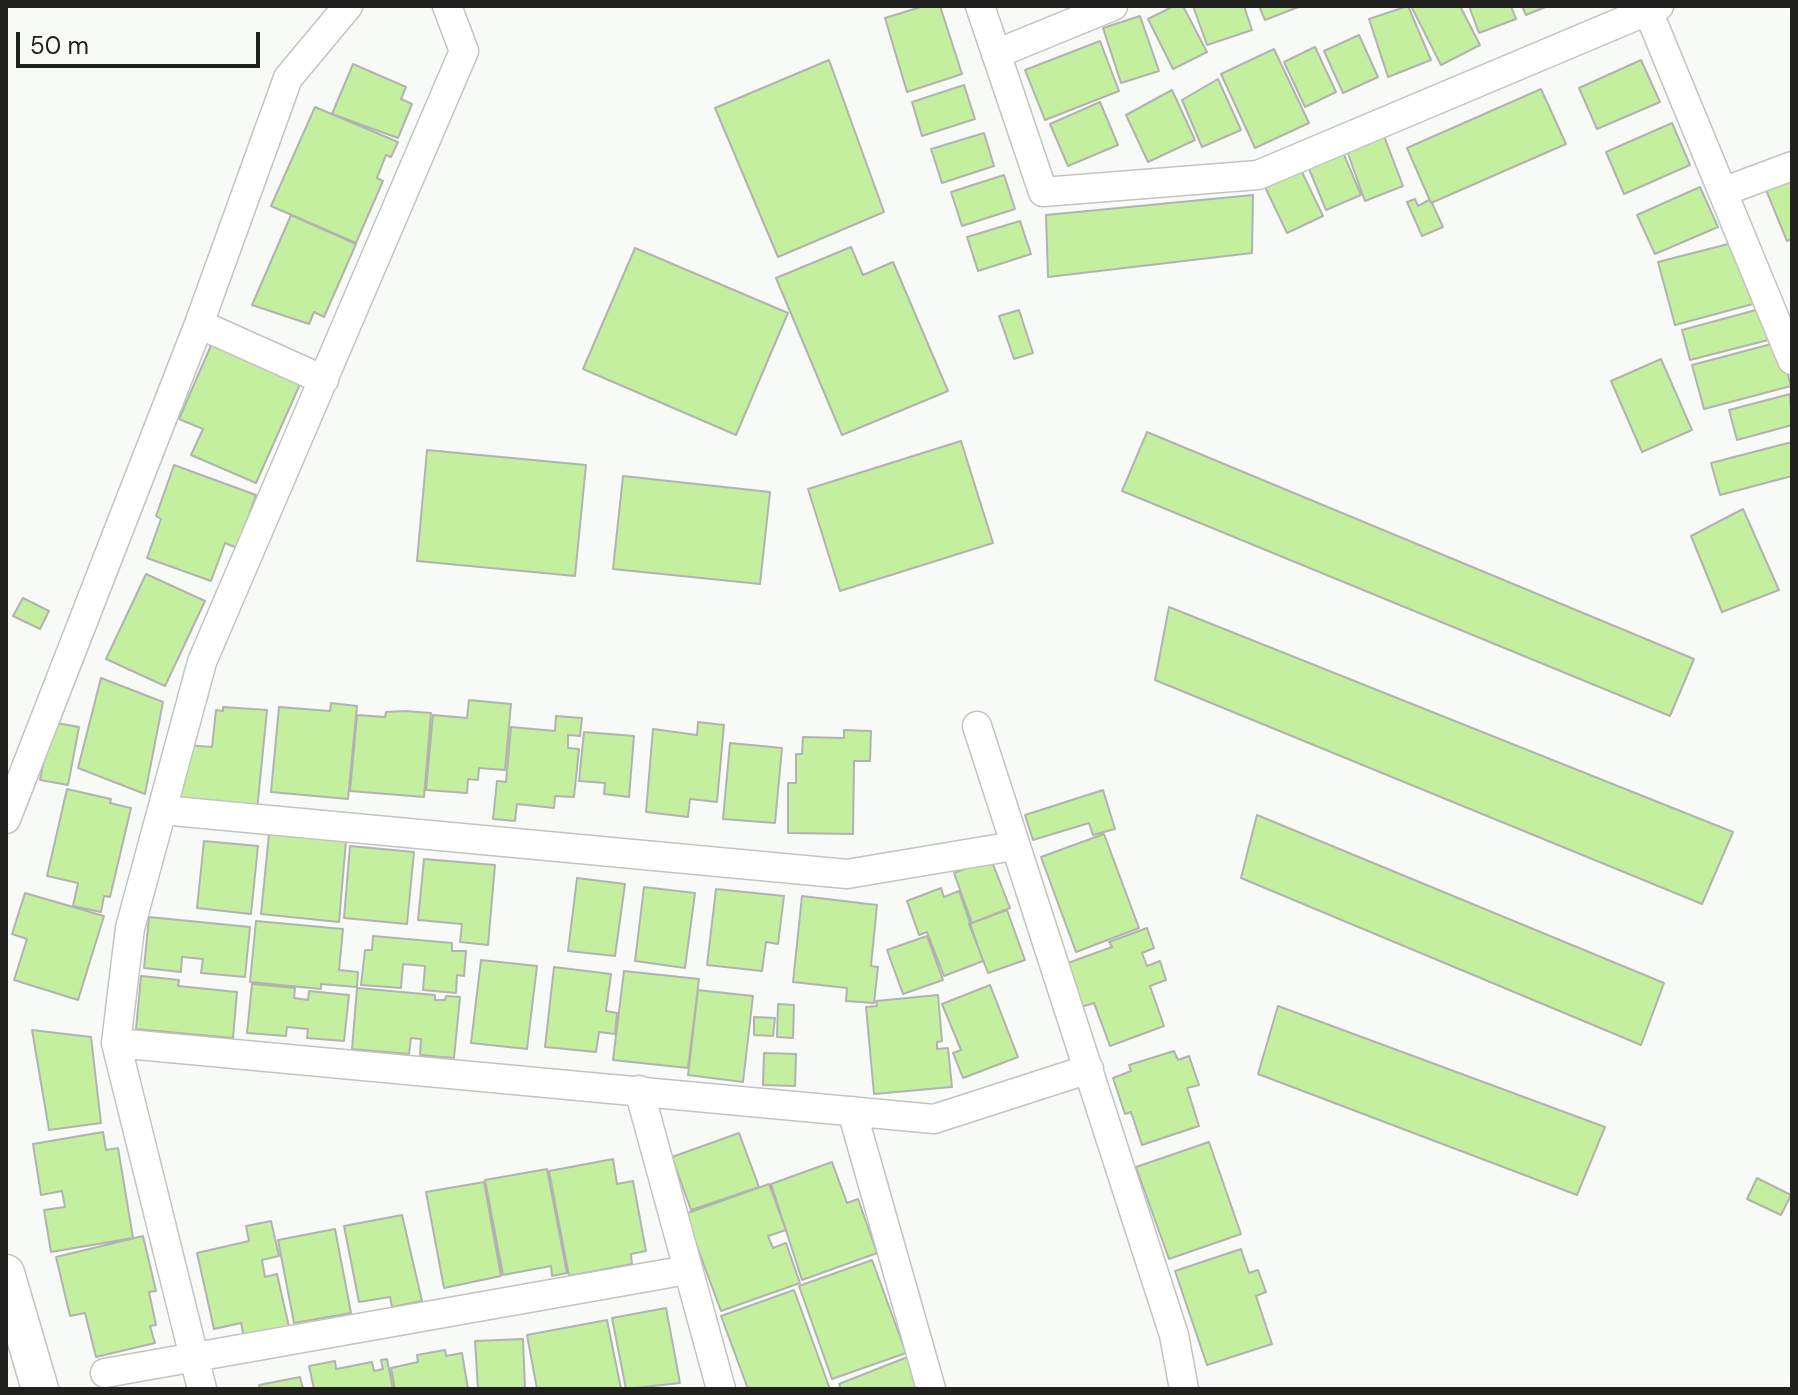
<!DOCTYPE html>
<html>
<head>
<meta charset="utf-8">
<style>
	body { margin:0 }
	#map { position:relative; width:1798px; height:1395px; overflow:hidden; background:#f8faf7; font-family:"DM Sans",sans-serif }
	canvas { display:block }
	.frame { position:absolute; inset:0; border:8px solid #20201f; pointer-events:none }
	.scale { position:absolute; left:16px; top:32px; width:244px; height:36px; box-sizing:border-box; border:4px solid #20201f; border-top:0; padding-left:10px; font-size:24px; line-height:28px; white-space:nowrap; color:#20201f; -webkit-text-stroke:6px #f8faf7; paint-order:stroke }
</style>
</head>
<body>
<div id="map">
<canvas width="1798" height="1395"></canvas>
<div class="frame"></div>
<div class="scale">50 m</div>
</div>
<script>
const c = document.querySelector('canvas').getContext('2d');
c.lineJoin = 'round';
function fillPath(path, color) {
  c.fillStyle = color;
  c.fill(path, 'evenodd');
}
function toPath(rows) {
  const path = new Path2D();
  for (const r of rows) {
    path.moveTo(r[0], r[1]);
    for (let i = 2; i < r.length; i += 2) path.lineTo(r[i], r[i + 1]);
  }
  return path;
}
function stroke(path, color, width, dash) {
  c.strokeStyle = color;
  c.lineWidth = width;
  c.lineCap = dash ? 'butt' : 'round';
  c.setLineDash(dash || []);
  c.stroke(path);
}
const building = toPath([
	[924,6,940,6,962,74,907,92,885,18,924,6],
	[1174,6,1183,6,1207,52,1173,69,1148,19,1174,6],
	[1193,6,1244,6,1252,30,1207,45,1193,6],
	[1259,6,1301,6,1265,20,1259,6],
	[1408,6,1431,60,1388,77,1369,19,1408,6],
	[1411,6,1460,6,1480,45,1441,65,1411,6],
	[1469,6,1511,6,1516,19,1479,33,1469,6],
	[1522,6,1548,6,1526,15,1522,6],
	[1140,16,1159,71,1121,83,1103,28,1140,16],
	[1359,35,1378,77,1343,93,1324,51,1359,35],
	[1100,41,1119,91,1045,120,1025,70,1100,41],
	[1315,47,1336,92,1305,107,1284,62,1315,47],
	[1274,49,1309,123,1255,148,1221,74,1274,49],
	[829,60,884,212,778,257,715,108,829,60],
	[1641,60,1660,102,1597,129,1579,88,1641,60],
	[353,64,406,87,401,99,412,104,398,138,332,114,353,64],
	[1218,79,1241,130,1202,147,1182,100,1218,79],
	[964,85,975,119,922,136,912,102,964,85],
	[1541,89,1566,144,1431,203,1407,148,1541,89],
	[1172,90,1195,140,1148,162,1126,115,1172,90],
	[1100,102,1118,145,1068,166,1050,124,1100,102],
	[315,107,398,142,391,157,386,155,377,178,383,181,356,243,271,206,315,107],
	[1672,123,1690,165,1624,194,1606,152,1672,123],
	[984,133,994,166,942,183,931,149,984,133],
	[1384,136,1403,186,1365,201,1347,151,1384,136],
	[1342,150,1361,195,1326,210,1307,164,1342,150],
	[1301,170,1323,216,1287,233,1265,187,1301,170],
	[1792,174,1792,239,1787,241,1764,185,1792,174],
	[1004,175,1015,209,962,226,951,192,1004,175],
	[1700,187,1718,227,1655,254,1637,215,1700,187],
	[1253,195,1252,253,1048,277,1046,215,1253,195],
	[1415,199,1418,206,1429,200,1432,203,1443,227,1422,236,1407,202,1415,199],
	[291,215,356,244,324,317,314,312,309,324,252,305,291,215],
	[1020,221,1031,254,978,271,967,237,1020,221],
	[1736,242,1753,304,1675,325,1658,262,1736,242],
	[851,247,863,275,893,262,948,391,842,435,776,278,851,247],
	[635,248,788,313,736,435,583,369,635,248],
	[1767,307,1776,338,1690,360,1682,330,1767,307],
	[1019,310,1033,353,1014,359,999,316,1019,310],
	[1779,342,1791,386,1704,409,1692,365,1779,342],
	[212,343,301,382,256,483,191,455,203,429,179,419,212,343],
	[1661,359,1692,430,1642,452,1611,381,1661,359],
	[1790,394,1792,425,1737,440,1729,410,1790,394],
	[1147,432,1694,659,1670,716,1122,491,1147,432],
	[961,441,993,543,840,591,808,489,961,441],
	[1792,442,1792,476,1720,495,1711,463,1792,442],
	[427,450,586,465,575,576,417,561,427,450],
	[174,465,256,495,237,548,225,543,211,581,147,558,161,519,156,516,174,465],
	[623,476,770,492,760,584,613,569,623,476],
	[1743,509,1779,590,1722,612,1691,536,1743,509],
	[146,574,205,601,165,686,106,659,146,574],
	[23,598,49,611,40,629,13,616,23,598],
	[1169,607,1733,832,1702,904,1155,680,1169,607],
	[101,678,163,702,145,794,78,768,101,678],
	[469,700,511,704,505,770,479,768,478,780,468,779,467,793,426,790,433,715,467,718,469,700],
	[331,703,357,706,348,799,271,792,279,707,330,711,331,703],
	[223,707,267,710,257,811,179,804,185,745,212,747,216,710,223,711,223,707],
	[405,711,431,713,424,797,350,791,357,715,385,717,386,712,405,711],
	[556,716,582,718,580,736,568,735,568,748,579,749,574,797,555,796,554,808,517,804,515,821,493,819,497,781,506,782,511,727,555,731,556,716],
	[51,722,79,727,68,785,40,780,51,722],
	[698,722,724,725,717,802,690,799,688,817,646,812,653,729,697,735,698,722],
	[844,730,871,731,870,761,854,761,853,834,788,833,788,783,796,783,796,754,802,754,803,737,844,738,844,730],
	[584,732,634,736,629,797,604,794,605,783,579,781,584,732],
	[730,743,782,748,775,823,723,819,730,743],
	[67,789,111,799,110,803,131,808,110,897,104,896,101,912,73,906,78,883,47,876,67,789],
	[1103,790,1115,829,1093,835,1089,823,1033,840,1025,815,1103,790],
	[1257,815,1664,983,1641,1045,1241,878,1257,815],
	[269,834,346,841,339,922,261,914,269,834],
	[1104,834,1139,928,1076,952,1041,857,1104,834],
	[204,841,258,846,251,914,197,908,204,841],
	[350,846,414,852,407,924,344,918,350,846],
	[424,859,495,865,488,945,460,942,462,924,418,920,424,859],
	[991,859,1010,908,972,923,954,873,991,859],
	[577,878,625,884,615,956,568,951,577,878],
	[644,887,695,893,685,968,635,961,644,887],
	[941,888,944,897,959,891,983,961,944,976,927,932,919,935,907,901,941,888],
	[716,889,784,896,778,944,766,942,762,971,707,965,716,889],
	[25,893,104,916,78,1000,14,980,27,939,12,934,25,893],
	[802,896,877,905,871,966,878,967,874,1003,846,1001,847,988,793,982,802,896],
	[1007,910,1025,960,988,973,969,924,1007,910],
	[149,917,250,927,245,977,201,973,203,959,182,957,181,972,144,968,149,917],
	[256,921,343,929,339,970,358,972,357,987,321,984,321,989,250,982,256,921],
	[1147,928,1154,948,1142,953,1147,966,1160,961,1166,980,1150,986,1164,1026,1110,1046,1094,1003,1081,1007,1065,964,1112,947,1109,942,1147,928],
	[373,936,452,943,452,951,466,951,464,976,457,975,456,993,423,990,425,966,403,964,401,988,361,985,365,950,372,950,373,936],
	[927,936,943,980,903,994,887,950,927,936],
	[481,960,537,966,527,1049,471,1043,481,960],
	[554,967,611,974,606,1011,617,1013,615,1034,599,1032,596,1052,545,1047,554,967],
	[624,971,699,979,688,1068,613,1060,624,971],
	[141,976,179,980,178,986,237,992,233,1038,136,1029,141,976],
	[252,984,295,988,294,998,308,1000,309,991,349,995,344,1041,307,1038,308,1029,287,1027,286,1036,247,1033,252,984],
	[990,985,1018,1057,963,1078,953,1053,961,1050,942,1004,990,985],
	[357,988,435,995,435,1000,445,1000,446,996,460,997,454,1058,420,1055,421,1039,411,1038,409,1054,352,1049,357,988],
	[698,990,753,996,743,1082,688,1075,698,990],
	[938,995,942,1041,937,1042,937,1049,948,1048,952,1087,874,1094,866,1007,877,1006,876,1001,938,995],
	[778,1004,794,1005,793,1038,777,1037,778,1004],
	[1278,1006,1605,1127,1577,1195,1258,1074,1278,1006],
	[754,1017,775,1018,773,1036,754,1035,754,1017],
	[32,1030,91,1037,101,1123,49,1130,32,1030],
	[1174,1051,1178,1060,1189,1056,1199,1085,1187,1088,1199,1126,1142,1145,1131,1112,1125,1114,1113,1078,1131,1071,1129,1065,1174,1051],
	[764,1053,796,1054,795,1086,763,1085,764,1053],
	[103,1132,106,1150,118,1148,133,1238,51,1252,44,1210,65,1207,62,1191,41,1195,33,1144,103,1132],
	[739,1133,759,1187,691,1210,672,1157,739,1133],
	[1209,1142,1241,1234,1169,1259,1136,1167,1209,1142],
	[613,1159,617,1184,633,1181,646,1251,631,1254,632,1264,569,1276,549,1171,613,1159],
	[832,1162,847,1203,858,1199,877,1253,802,1280,771,1184,832,1162],
	[547,1169,567,1273,552,1276,551,1266,503,1275,485,1180,547,1169],
	[1757,1178,1791,1195,1781,1215,1747,1199,1757,1178],
	[484,1182,501,1276,444,1288,426,1192,484,1182],
	[769,1184,786,1230,768,1236,773,1248,786,1243,800,1283,721,1311,685,1214,769,1184],
	[402,1215,422,1301,392,1307,390,1297,359,1302,344,1226,402,1215],
	[271,1221,279,1256,262,1260,265,1277,277,1274,289,1327,244,1337,241,1323,214,1329,197,1253,249,1241,246,1226,271,1221],
	[335,1229,351,1313,294,1323,278,1240,335,1229],
	[143,1236,156,1291,149,1292,156,1325,150,1326,155,1343,96,1357,85,1313,70,1316,56,1257,143,1236],
	[1241,1249,1249,1273,1258,1270,1266,1292,1256,1296,1272,1344,1207,1365,1175,1271,1241,1249],
	[872,1260,906,1353,832,1379,799,1286,872,1260],
	[794,1290,830,1389,748,1389,721,1316,794,1290],
	[666,1308,680,1383,626,1389,612,1318,666,1308],
	[607,1320,621,1389,537,1389,527,1335,607,1320],
	[523,1339,525,1389,478,1389,475,1341,523,1339],
	[445,1350,446,1356,462,1353,468,1389,395,1389,391,1368,418,1362,417,1355,445,1350],
	[910,1356,923,1389,841,1389,839,1384,910,1356],
	[387,1359,393,1389,314,1389,309,1366,335,1361,336,1369,372,1362,374,1371,383,1369,381,1360,387,1359],
	[300,1377,303,1389,260,1389,259,1385,300,1377]
]);
fillPath(building, '#c3ef9f');
stroke(building, '#b2b3b0', 2);
const minor = toPath([
	[980,6,1043,192,1258,175,1659,6],
	[1646,6,1792,360],
	[996,54,1113,6],
	[1725,191,1792,166],
	[199,324,324,380],
	[977,726,1174,1335,1184,1389],
	[162,810,847,874,1014,846],
	[6,819,199,324,288,78,348,6],
	[116,1043,934,1119,1089,1069],
	[639,1090,721,1389],
	[852,1111,931,1389],
	[105,1373,687,1270],
	[202,1389,116,1043,130,928,202,662,464,51,447,6]
]);
const tertiary = toPath([
	[6,1273,40,1389]
]);
stroke(minor, '#c2c4c1', 31);
stroke(tertiary, '#c2c4c1', 39);
stroke(minor, '#fff', 28);
stroke(tertiary, '#fff', 36);
</script>
</body>
</html>
